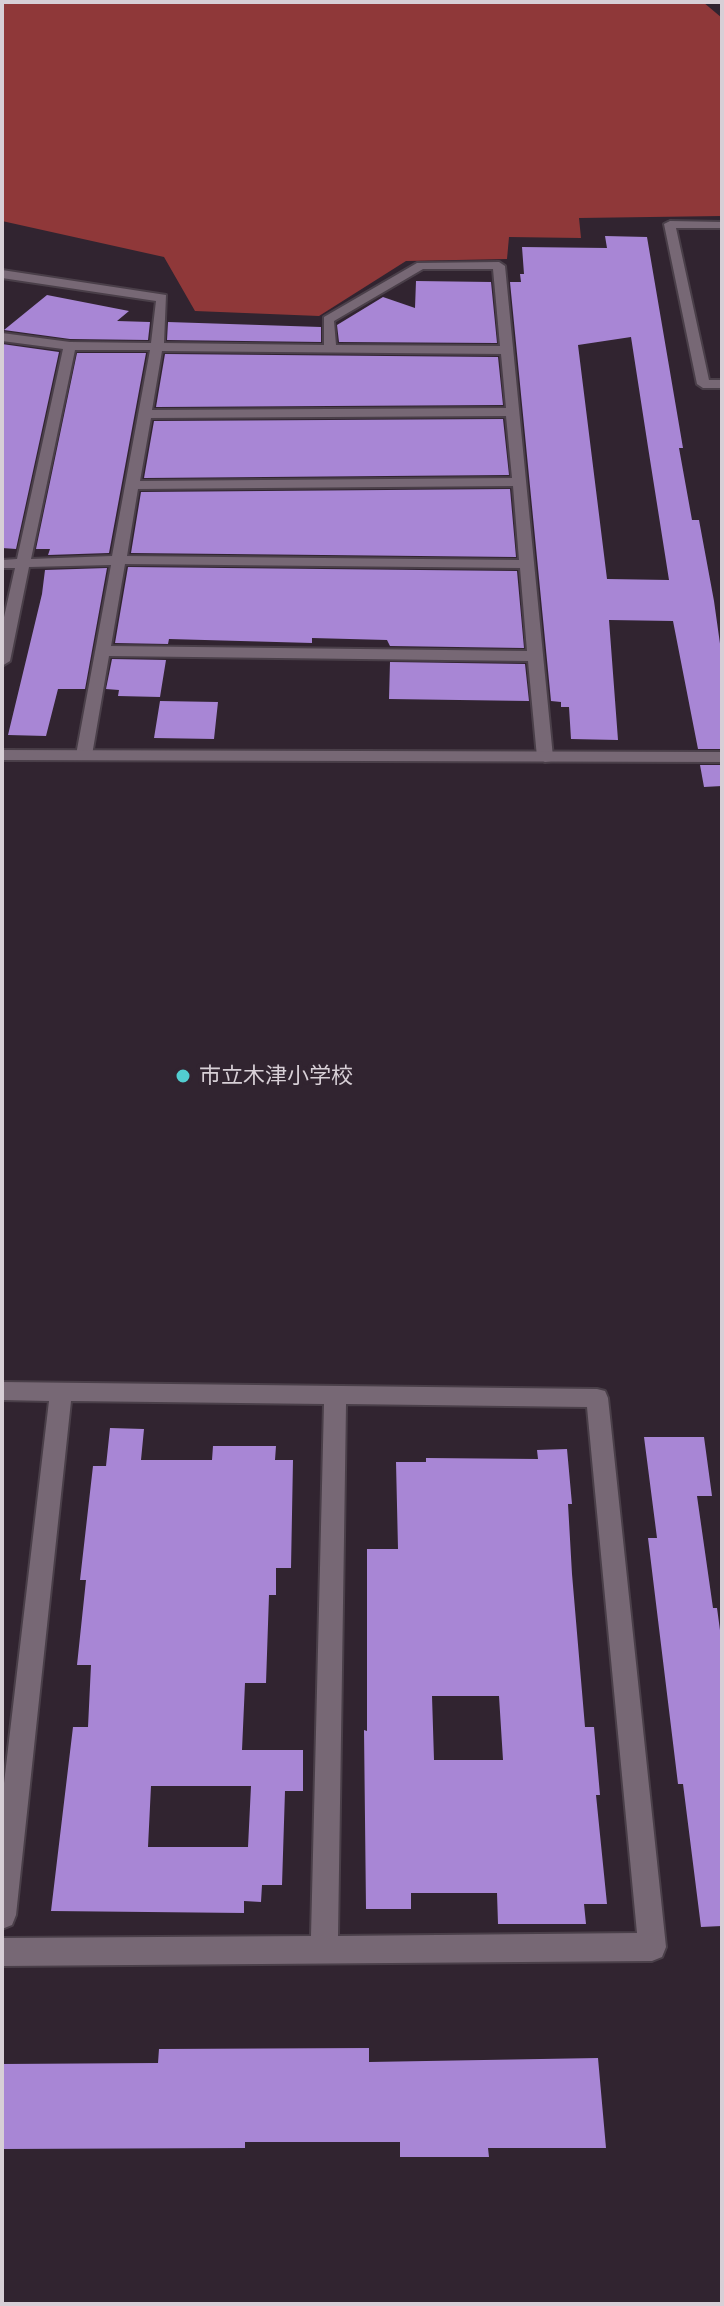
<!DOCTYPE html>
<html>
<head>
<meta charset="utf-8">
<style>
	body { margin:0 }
	#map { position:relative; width:724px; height:2306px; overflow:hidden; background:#312430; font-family:Lato,sans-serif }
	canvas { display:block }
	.frame { position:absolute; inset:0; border:4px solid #d7cfd6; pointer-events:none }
</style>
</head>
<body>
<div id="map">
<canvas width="724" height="2306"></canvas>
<div class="frame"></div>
</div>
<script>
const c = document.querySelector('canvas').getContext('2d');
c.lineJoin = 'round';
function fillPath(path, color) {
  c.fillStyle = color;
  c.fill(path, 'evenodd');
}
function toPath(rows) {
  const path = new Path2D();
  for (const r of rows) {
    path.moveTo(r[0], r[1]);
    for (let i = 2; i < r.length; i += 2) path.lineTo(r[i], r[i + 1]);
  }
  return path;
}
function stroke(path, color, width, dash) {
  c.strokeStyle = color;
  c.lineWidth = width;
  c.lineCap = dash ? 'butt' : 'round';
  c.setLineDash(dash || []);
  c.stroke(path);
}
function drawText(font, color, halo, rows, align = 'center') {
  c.font = font + ' Lato,"Noto Sans JP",sans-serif';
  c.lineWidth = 8;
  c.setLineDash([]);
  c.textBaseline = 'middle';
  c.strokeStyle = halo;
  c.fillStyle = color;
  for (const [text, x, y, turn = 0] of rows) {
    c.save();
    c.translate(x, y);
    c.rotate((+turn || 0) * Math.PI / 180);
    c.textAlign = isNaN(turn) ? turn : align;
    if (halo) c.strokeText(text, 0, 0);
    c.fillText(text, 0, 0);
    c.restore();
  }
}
fillPath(toPath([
	[2,2,703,2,722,18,722,216,579,218,581,238,509,237,507,259,406,261,319,316,195,311,164,257,2,221]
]), '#8f3839');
fillPath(toPath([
	[605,236,647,237,683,448,679,448,692,520,699,520,714,601,722,658,722,749,698,749,673,621,609,620,618,740,571,739,569,707,561,707,561,702,551,701,510,282,521,282,520,274,524,274,522,247,607,248],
	[631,337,648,447,669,580,607,579,578,345],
	[416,281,491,282,497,343,339,342,337,325,383,297,415,308],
	[47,295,129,311,117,321,150,322,148,340,70,339,4,330],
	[168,322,321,327,321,342,167,340],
	[2,344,59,352,16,549,2,548],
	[77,353,146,353,109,553,48,555,50,549,36,549],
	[165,354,498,357,503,405,156,407],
	[503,419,509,475,144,478,154,421],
	[510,489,516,557,131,553,141,492],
	[128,567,517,571,524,648,390,646,387,640,312,638,312,643,169,639,168,644,115,643],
	[107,568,85,689,58,689,46,736,8,735,42,594,45,570],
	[112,659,166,660,160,697,118,696,119,690,106,689],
	[390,662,525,664,529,701,389,699],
	[160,701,218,702,214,739,154,738],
	[700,765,722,765,722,786,704,787],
	[110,1428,144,1429,141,1460,212,1460,213,1446,276,1446,275,1460,293,1460,291,1568,276,1568,276,1595,269,1595,266,1683,245,1683,242,1750,303,1750,303,1791,285,1791,282,1885,262,1885,261,1902,244,1901,244,1913,51,1911,73,1727,88,1727,91,1665,77,1665,86,1580,80,1580,93,1466,106,1466],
	[151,1786,251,1786,248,1847,148,1847],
	[644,1437,704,1437,712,1496,697,1496,713,1608,717,1608,722,1645,722,1926,701,1927,683,1784,678,1784,648,1538,657,1538],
	[567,1449,572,1504,568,1504,572,1574,585,1727,594,1727,600,1795,596,1795,607,1904,584,1904,586,1924,498,1924,497,1893,411,1893,411,1909,366,1909,364,1730,367,1731,367,1549,398,1549,396,1462,426,1462,426,1458,538,1459,537,1450],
	[432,1696,499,1696,503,1760,434,1760],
	[369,2048,369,2062,598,2058,606,2148,488,2148,489,2157,400,2157,400,2142,245,2142,245,2148,2,2149,2,2064,158,2063,159,2049]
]), '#a886d5');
const street = toPath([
	[670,221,722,222,722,228,676,228,709,380,722,380,722,388,703,388,697,384,664,224,670,221],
	[417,263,499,262,505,266,553,757,551,761,545,762,537,757,528,661,109,656,92,755,84,760,78,759,76,755,111,565,29,567,10,661,2,666,2,626,15,568,2,568,2,560,17,559,63,349,2,341,2,333,70,342,151,343,156,301,2,278,2,270,166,295,164,343,324,345,324,317,417,263],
	[423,269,493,269,500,346,336,345,334,321,423,269],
	[75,350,150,350,112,556,31,559,75,350],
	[162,351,501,354,506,408,152,410,162,351],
	[506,416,512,478,140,481,151,418,506,416],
	[513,486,519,560,127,556,138,489,513,486],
	[125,564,520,568,527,651,111,646,125,564],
	[2,1382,597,1389,605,1391,608,1398,666,1947,662,1957,652,1961,2,1966,2,1938,311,1936,324,1404,71,1401,16,1915,12,1925,2,1929,2,1800,49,1401,2,1400,2,1382],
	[346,1404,587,1407,637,1933,338,1936,346,1404]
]);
const secondary = toPath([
	[2,750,722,752,722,762,2,760,2,750]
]);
stroke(street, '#4a3f49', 4);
stroke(secondary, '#4a3f49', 4);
fillPath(street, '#776875');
fillPath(secondary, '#776875');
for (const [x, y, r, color] of [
	[183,1076,8,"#52cdd0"]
]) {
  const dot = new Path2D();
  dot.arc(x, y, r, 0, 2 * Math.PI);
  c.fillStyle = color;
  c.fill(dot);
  stroke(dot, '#312430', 3);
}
drawText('22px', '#d7cfd6', '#312430', [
	["市立木津小学校",199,1076]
], 'left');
</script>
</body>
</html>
